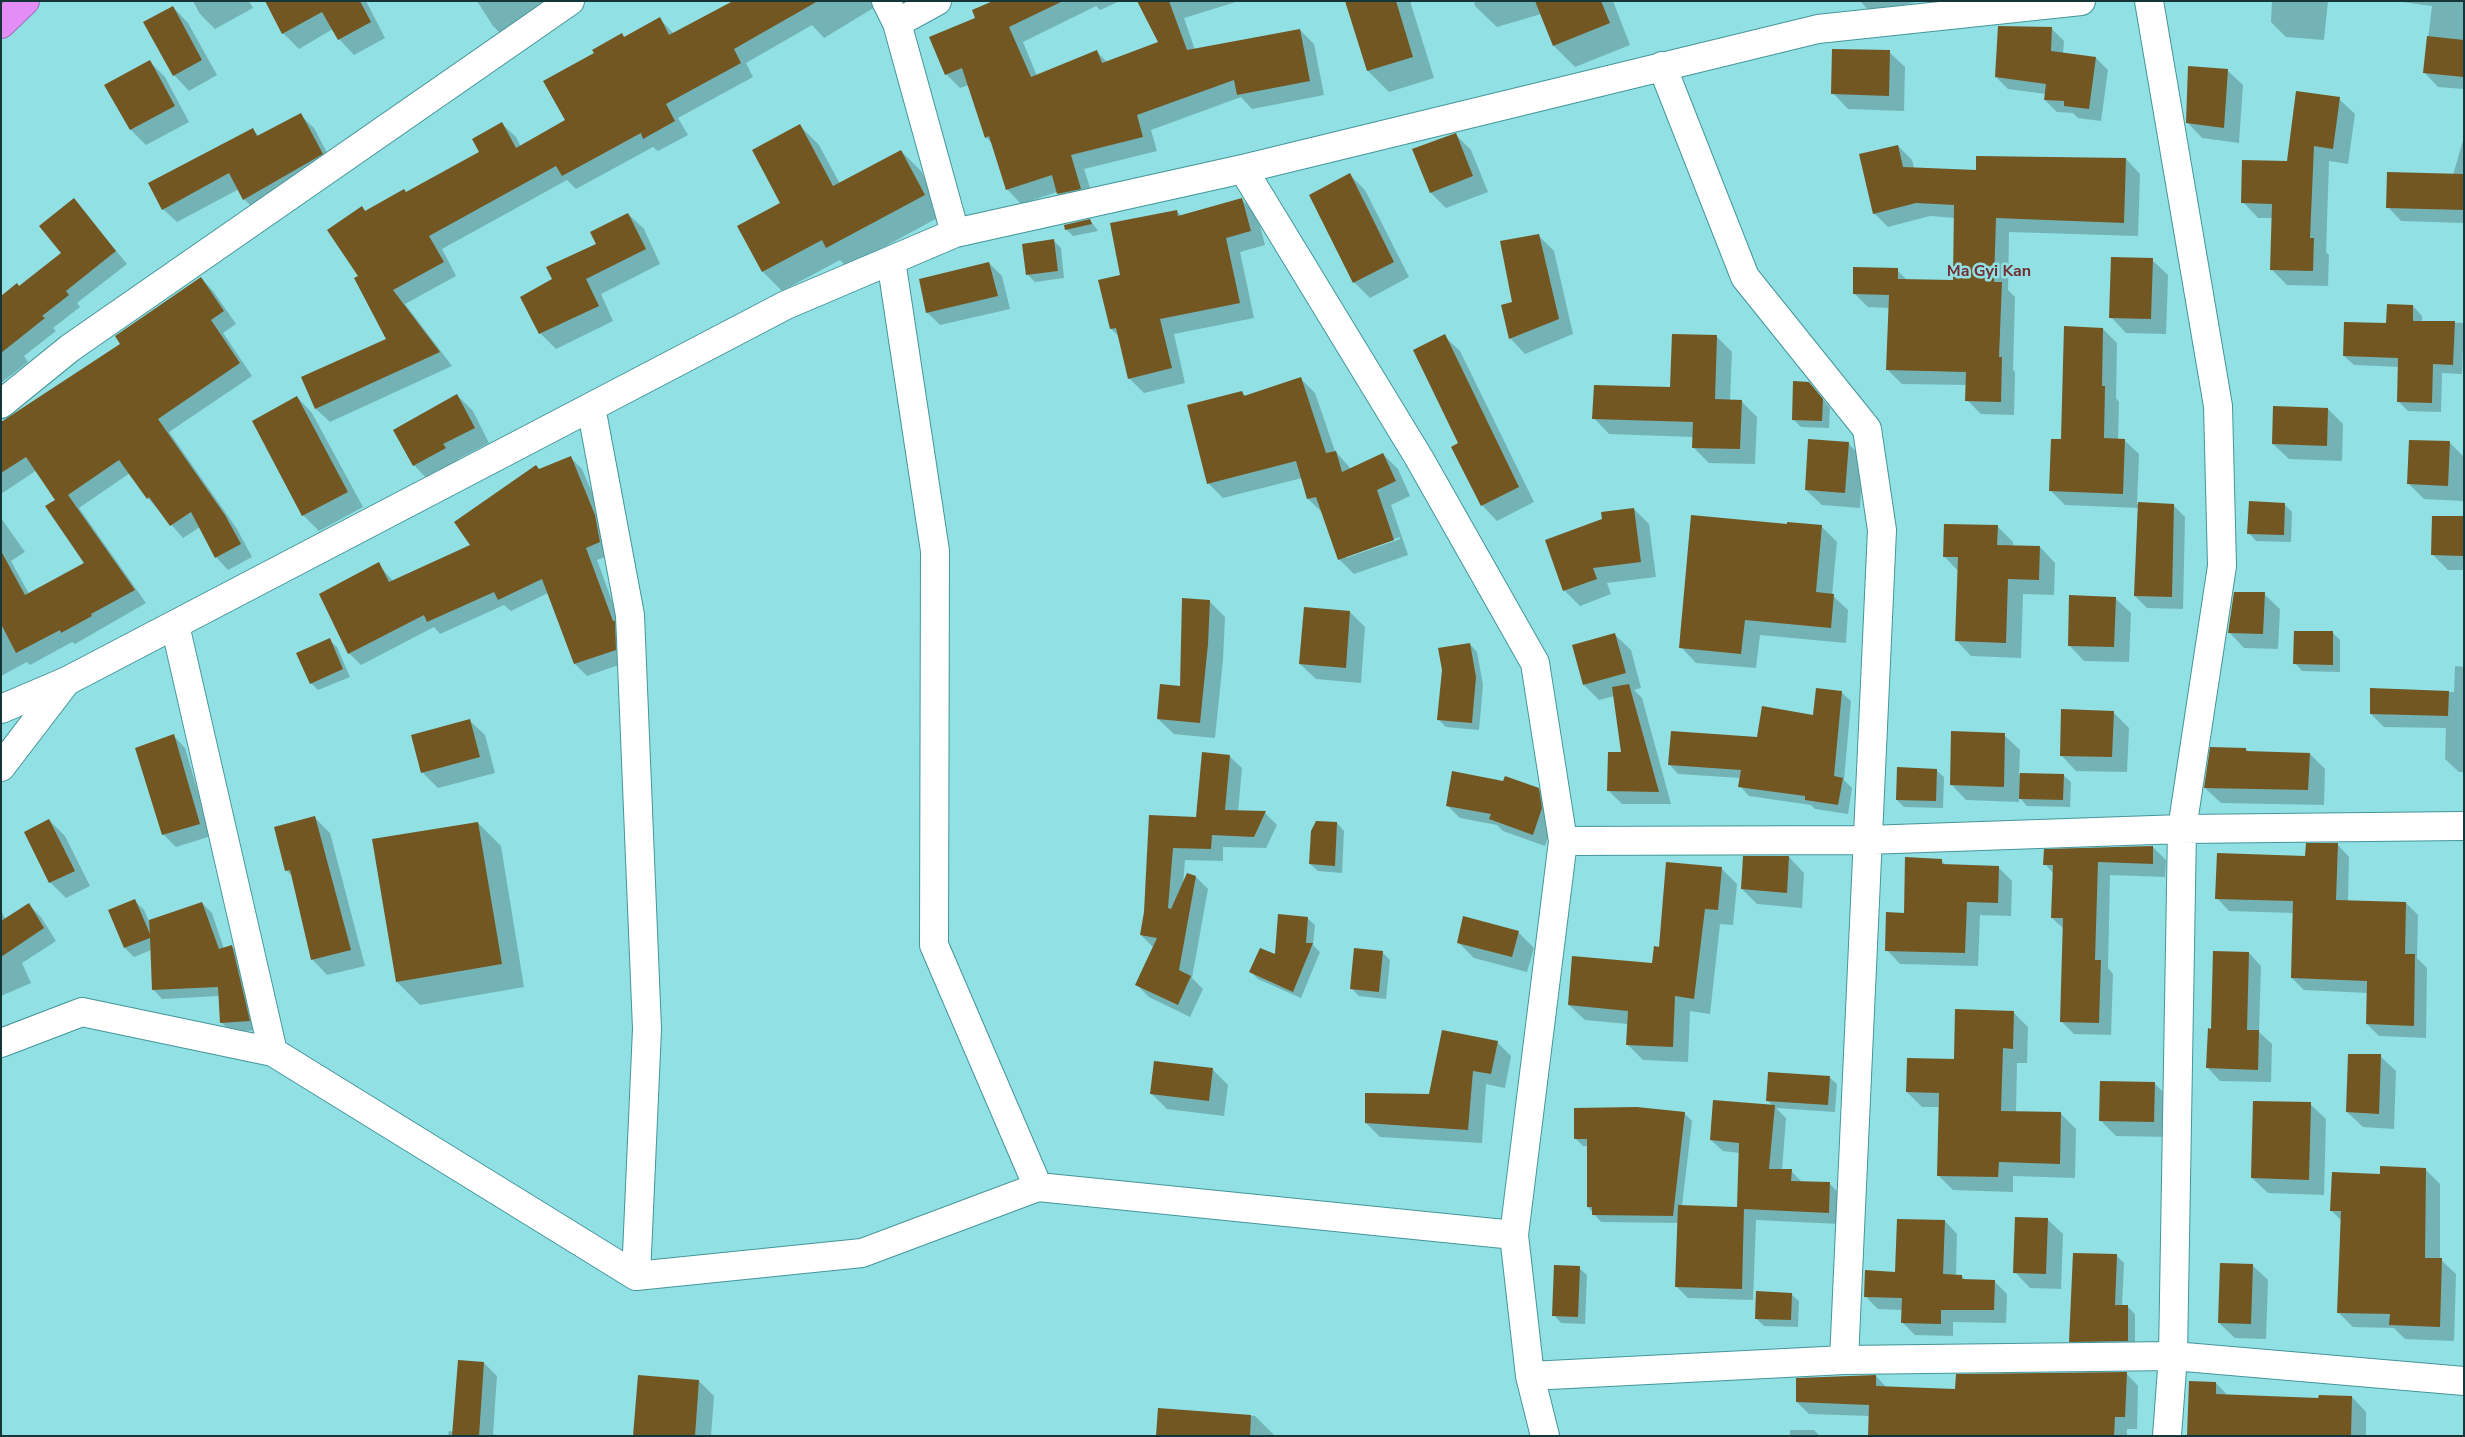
<!DOCTYPE html>
<html>
<head>
<meta charset="utf-8">
<style>
	body { margin:0 }
	#map { position:relative; width:2465px; height:1437px; overflow:hidden; background:#90e0e4; font-family:"Nunito Sans",sans-serif }
	canvas { display:block }
	.frame { position:absolute; inset:0; border:2px solid #143638; pointer-events:none }
</style>
</head>
<body>
<div id="map">
<canvas width="2465" height="1437"></canvas>
<div class="frame"></div>
</div>
<script>
const c = document.querySelector('canvas').getContext('2d');
c.lineJoin = 'round';
function fillPath(path, color) {
  c.fillStyle = color;
  c.fill(path, 'evenodd');
}
function toPath(rows) {
  const path = new Path2D();
  for (const r of rows) {
    path.moveTo(r[0], r[1]);
    for (let i = 2; i < r.length; i += 2) path.lineTo(r[i], r[i + 1]);
  }
  return path;
}
function stroke(path, color, width, dash) {
  c.strokeStyle = color;
  c.lineWidth = width;
  c.lineCap = dash ? 'butt' : 'round';
  c.setLineDash(dash || []);
  c.stroke(path);
}
function drawText(font, color, halo, rows, align = 'center') {
  c.font = font + ' "Nunito Sans",sans-serif';
  c.lineWidth = 5;
  c.setLineDash([]);
  c.textBaseline = 'middle';
  c.strokeStyle = halo;
  c.fillStyle = color;
  for (const [text, x, y, turn = 0] of rows) {
    c.save();
    c.translate(x, y);
    c.rotate((+turn || 0) * Math.PI / 180);
    c.textAlign = isNaN(turn) ? turn : align;
    if (halo) c.strokeText(text, 0, 0);
    c.fillText(text, 0, 0);
    c.restore();
  }
}
fillPath(toPath([
	[193,1,249,1,253,8,215,29,200,14],
	[266,1,366,1,385,38,354,55,339,39,333,29,299,49,283,33],
	[477,1,573,1,510,43,493,26],
	[735,1,878,1,880,4,824,38,812,25,746,63,753,77,678,118,688,135,658,151,653,147,576,189,567,180,442,249,456,276,405,304,452,366,330,422,316,409,303,378,388,340,360,276,362,208,366,212,406,193,480,152,502,124,516,137,521,147,567,121,596,53,622,35,625,38,660,19,674,34],
	[996,1,1120,1,1100,10,1096,6,1023,42,1037,76,1097,52,1107,62,1160,43,1139,1,1239,1,1184,18,1195,50,1300,30,1314,44,1324,95,1252,109,1241,97,1151,130,1157,151,1084,169,1095,203,1072,208,1057,192,1021,204,1007,189,993,145,986,137,969,85,960,88,946,74,977,18],
	[1347,1,1410,1,1434,78,1389,92,1368,71],
	[1474,1,1613,1,1630,45,1575,67,1554,46,1541,14,1497,27,1475,6],
	[1860,1,1919,1,1872,14],
	[2272,1,2328,1,2324,40,2286,37,2271,22],
	[2395,1,2464,1,2464,89,2438,87,2424,72,2432,6],
	[173,7,188,23,217,75,189,91,174,75],
	[2052,29,2064,41,2063,53,2096,58,2108,70,2101,121,2078,118,2073,113,2057,112,2045,100,2046,94,2008,89,1996,77],
	[1889,52,1905,67,1904,111,1848,109,1833,93],
	[149,61,165,77,189,122,146,145,131,130,106,85],
	[2227,70,2243,85,2239,143,2202,138,2187,122],
	[2339,99,2355,114,2348,164,2329,161,2326,252,2329,255,2328,286,2287,285,2271,269,2273,218,2258,218,2243,202,2288,163],
	[300,115,314,128,335,168,258,213,244,199,239,189,177,222,163,209,253,130,260,137],
	[800,126,819,145,840,184,901,151,921,171,943,215,847,267,840,260,782,291,763,272,782,204],
	[1456,135,1471,150,1488,192,1446,208,1431,193],
	[2464,137,2464,223,2401,221,2388,207,2453,175],
	[1898,146,1912,160,1914,168,1977,171,2126,159,2140,174,2138,236,2009,232,2008,290,2015,297,2013,370,2015,372,2014,415,1981,414,1967,400,1967,385,1902,384,1888,370,1890,308,1868,307,1854,293,1897,270,1908,281,1954,282,1955,218,1930,216,1888,227,1874,213],
	[1350,175,1365,190,1409,277,1370,298,1354,282],
	[74,200,127,264,77,303,80,307,53,328,56,331,24,356,28,362,1,383,1,297,19,288,62,253],
	[1242,200,1257,214,1265,245,1240,252,1254,318,1174,334,1185,383,1144,393,1129,378,1120,337,1111,329,1121,276,1176,211,1182,216],
	[628,214,644,229,660,264,601,294,613,321,556,349,540,333,522,297,554,279,597,244],
	[1090,220,1098,231,1073,236,1066,229],
	[1538,235,1554,251,1573,334,1525,354,1510,338,1513,303],
	[1053,240,1061,248,1064,278,1035,282,1028,275,1023,245],
	[2152,260,2168,275,2166,334,2126,333,2111,317],
	[989,263,1002,276,1010,309,940,325,927,312],
	[201,278,213,291,236,324,223,333,252,376,169,432,237,529,252,557,228,570,216,557,200,527,183,538,148,498,130,473,79,508,146,603,75,644,72,642,30,665,27,662,1,676,1,518,25,552,11,561,29,594,86,564,56,500,37,470,1,494,1,424,122,345],
	[2413,306,2422,316,2422,322,2464,323,2462,374,2442,373,2441,412,2408,411,2399,402,2400,367,2354,365,2344,356],
	[2103,329,2117,343,2116,398,2119,402,2118,440,2124,440,2139,454,2137,504,2173,505,2185,517,2183,609,2147,608,2135,596,2139,508,2065,505,2051,491,2062,441],
	[1444,336,1460,351,1534,502,1497,521,1482,505,1460,443],
	[1717,337,1732,352,1730,401,1741,401,1757,417,1755,464,1709,463,1693,447,1693,437,1609,434,1594,418,1672,389],
	[1300,378,1315,393,1335,451,1351,469,1383,454,1398,469,1410,496,1391,505,1408,555,1354,574,1339,559,1324,514,1308,499,1302,478,1223,498,1208,483,1242,392,1246,397],
	[1400,537,1400,539,1346,558,1346,556],
	[1809,383,1830,408,1829,428,1801,427,1793,419],
	[457,395,473,411,489,443,458,459,460,464,429,481,414,465],
	[297,397,312,413,363,507,319,531,304,516,254,421],
	[2328,409,2343,424,2342,461,2289,459,2273,444],
	[2449,442,2464,457,2463,501,2424,499,2409,484],
	[1848,443,1863,459,1860,508,1822,505,1806,490],
	[570,457,582,469,607,528,612,554,597,560,623,631,627,662,587,676,575,664,548,593,511,611,504,605,440,634,434,627,361,665,349,653,378,564,393,581,472,546,540,470],
	[2284,504,2292,512,2291,542,2256,541,2249,533],
	[1634,509,1649,524,1656,577,1607,583,1611,594,1580,606,1564,590],
	[2464,518,2464,570,2448,570,2432,554],
	[1821,526,1837,542,1832,595,1848,610,1846,643,1760,635,1756,668,1696,663,1681,647],
	[1997,526,2013,542,2013,547,2040,547,2055,563,2054,595,2023,594,2021,658,1971,656,1956,640,1958,571,1944,556],
	[2264,594,2280,609,2278,649,2244,648,2229,632],
	[2115,598,2131,613,2129,662,2084,661,2069,645],
	[1209,601,1225,617,1223,660,1215,738,1174,734,1158,719,1181,687],
	[1350,612,1365,627,1361,683,1316,679,1300,664],
	[2333,633,2340,640,2340,672,2302,671,2295,663],
	[1615,635,1631,650,1641,688,1634,690,1642,698,1671,804,1622,804,1609,791,1623,753,1615,696,1599,700,1584,685],
	[329,640,337,647,350,677,318,690,311,683],
	[1470,644,1477,652,1483,685,1479,730,1446,727,1439,720],
	[2455,666,2464,667,2464,772,2459,772,2445,759,2446,728,2384,727,2371,714,2371,689,2454,692],
	[1841,692,1851,701,1844,780,1852,788,1848,814,1815,809,1811,805,1749,796,1740,786,1741,778,1678,774,1669,764,1758,738,1814,716],
	[2113,712,2129,728,2127,772,2076,771,2061,755],
	[469,720,485,735,495,773,438,788,423,773,413,735],
	[173,735,185,748,211,836,176,847,164,835,136,749],
	[2004,735,2020,750,2019,774,2063,775,2071,782,2070,807,2027,806,2019,797,2019,802,1966,800,1951,784],
	[2246,749,2249,752,2310,754,2325,769,2324,805,2221,803,2205,788],
	[1229,756,1242,768,1238,812,1265,813,1277,825,1266,848,1223,847,1223,861,1185,860,1183,885,1196,877,1208,889,1192,978,1203,989,1190,1017,1149,997,1137,985,1154,948,1141,935,1145,912,1150,816,1198,818],
	[1936,770,1944,777,1943,808,1904,807,1897,800],
	[1538,789,1551,802,1554,821,1545,846,1503,831,1497,825,1460,818,1447,805],
	[315,818,330,833,365,966,327,975,312,959,293,877,286,870],
	[49,820,65,836,90,886,66,898,51,883,25,833],
	[478,823,501,846,524,987,420,1005,397,982],
	[1337,823,1344,831,1342,873,1318,871,1310,864],
	[2337,844,2349,857,2348,901,2406,903,2418,915,2417,958,2427,968,2426,1038,2379,1036,2367,1024,2368,993,2304,990,2292,978,2294,913,2229,911,2217,898],
	[2153,847,2166,860,2165,877,2110,875,2108,968,2113,974,2111,1035,2074,1034,2061,1021,2064,929,2052,918,2054,874,2045,864],
	[1789,857,1804,873,1802,908,1757,904,1742,889],
	[1941,860,1947,866,1998,867,2012,881,2011,916,1980,915,1978,966,1900,964,1887,950,1905,914],
	[1721,868,1737,884,1733,925,1720,924,1710,1014,1690,1011,1688,1062,1643,1060,1627,1044,1628,1024,1585,1020,1569,1005,1653,964,1660,948],
	[134,900,144,910,149,921,202,903,212,913,224,949,232,947,242,956,258,1030,231,1032,221,1022,220,996,162,999,153,989,151,950,134,957,125,948,109,910],
	[29,905,41,917,56,941,22,963,31,983,1,996,1,911,6,920],
	[1307,918,1315,925,1313,945,1320,952,1301,998,1258,979,1251,972,1276,956],
	[1518,932,1534,948,1527,972,1474,958,1458,942],
	[1382,952,1390,960,1386,999,1359,996,1352,989],
	[2249,953,2261,966,2259,1032,2272,1044,2271,1082,2220,1081,2208,1068,2212,1030],
	[2013,1012,2028,1027,2027,1063,2017,1063,2016,1112,2061,1114,2076,1129,2075,1178,2013,1176,2013,1192,1953,1190,1938,1175,1940,1107,1922,1107,1907,1092,1955,1061],
	[1497,1042,1511,1056,1505,1088,1486,1084,1482,1143,1380,1137,1366,1123,1430,1095],
	[2380,1056,2396,1071,2394,1129,2363,1127,2347,1112],
	[1212,1069,1228,1085,1224,1116,1167,1109,1152,1094],
	[1829,1077,1837,1084,1835,1112,1776,1108,1786,1118,1782,1170,1791,1171,1803,1183,1829,1183,1841,1195,1840,1224,1756,1220,1753,1300,1688,1298,1676,1286,1679,1223,1601,1222,1588,1207,1588,1146,1583,1146,1575,1138,1685,1114,1692,1121,1682,1206,1738,1208,1740,1153,1723,1151,1711,1140,1773,1106,1767,1100],
	[2155,1084,2170,1099,2169,1137,2116,1136,2100,1120],
	[2310,1104,2326,1119,2324,1195,2268,1193,2252,1178],
	[2425,1169,2440,1184,2440,1259,2456,1274,2454,1341,2405,1339,2394,1328,2353,1327,2338,1312,2341,1220,2331,1210,2381,1175],
	[2047,1219,2063,1234,2061,1289,2030,1288,2015,1272],
	[1945,1221,1957,1234,1956,1276,1962,1276,1965,1280,1994,1281,2007,1294,2006,1323,1953,1322,1953,1336,1915,1335,1902,1322,1903,1310,1878,1309,1865,1296,1896,1273],
	[2116,1255,2124,1263,2122,1306,2128,1307,2135,1314,2135,1348,2078,1349,2070,1341],
	[2252,1265,2268,1280,2266,1339,2235,1338,2219,1323],
	[1579,1268,1587,1275,1585,1324,1561,1323,1554,1315],
	[1791,1294,1799,1301,1798,1327,1764,1326,1756,1318],
	[484,1363,497,1376,493,1434,499,1436,448,1436,449,1431,454,1432],
	[2126,1373,2138,1386,2137,1429,2127,1429,2127,1436,1869,1436,1870,1416,1809,1414,1797,1402,1876,1376,1887,1388,1956,1390],
	[699,1381,714,1396,711,1436,634,1436],
	[2216,1383,2228,1396,2320,1399,2352,1397,2366,1412,2366,1436,2189,1436],
	[1159,1409,1255,1416,1275,1436,1157,1436],
	[1790,1430,1814,1430,1820,1436,1790,1436]
]), '#0003');
fillPath(toPath([
	[265,1,360,1,371,22,338,40,322,12,282,34],
	[733,1,818,1,734,49,741,63,666,104,675,121,643,139,641,133,562,176,556,166,429,236,444,262,393,290,440,352,315,409,301,377,386,339,354,278,358,276,327,230,362,206,365,211,404,189,406,192,479,152,472,139,502,122,516,148,565,120,543,81,594,53,592,50,622,33,624,37,660,17,669,35],
	[993,1,1063,1,1009,27,1031,77,1097,50,1102,63,1158,42,1137,1,1169,1,1187,50,1300,29,1310,81,1237,95,1234,80,1137,115,1143,137,1071,155,1081,189,1057,194,1052,175,1006,190,989,136,985,138,962,68,945,75,929,37,975,18,972,10],
	[1345,1,1396,1,1413,57,1367,71],
	[1535,1,1601,1,1610,23,1553,46],
	[173,6,202,60,173,76,143,22],
	[1998,26,2052,27,2051,51,2096,57,2089,109,2064,106,2064,101,2044,100,2046,84,1995,77],
	[2427,36,2464,40,2464,77,2423,73],
	[1832,49,1890,50,1889,96,1831,94],
	[150,60,175,106,130,130,104,85],
	[2188,66,2228,69,2224,128,2186,123],
	[2296,91,2340,97,2333,149,2314,146,2310,238,2314,238,2313,271,2270,270,2272,204,2241,203,2242,160,2287,161],
	[301,113,323,154,243,200,229,173,162,210,148,183,253,128,257,136],
	[800,124,833,186,901,150,925,195,826,248,822,240,762,272,737,226,780,203,752,150],
	[1456,133,1473,176,1430,193,1412,149],
	[1898,145,1903,167,1976,170,1976,156,2126,158,2124,223,1996,218,1994,282,2002,282,1999,357,2002,357,2001,402,1965,401,1966,372,1886,370,1889,295,1853,294,1853,267,1898,268,1898,279,1953,280,1954,205,1916,203,1873,214,1859,154],
	[2387,172,2464,174,2464,210,2386,208],
	[1350,173,1394,262,1353,283,1309,195],
	[74,198,116,251,66,291,69,295,42,316,45,318,1,353,1,296,17,283,19,286,61,253,39,226],
	[1242,198,1251,231,1226,238,1240,303,1160,319,1172,368,1128,379,1116,328,1110,329,1098,280,1120,275,1110,223,1177,210,1178,216],
	[628,213,646,249,586,279,599,306,539,334,520,297,552,279,546,267,596,244,590,232],
	[1090,219,1092,224,1065,230,1064,225],
	[1539,234,1559,319,1509,339,1501,305,1512,302,1500,241],
	[1054,239,1058,271,1026,275,1022,244],
	[2111,257,2153,258,2151,319,2109,318],
	[989,262,998,296,926,313,919,279],
	[201,277,224,311,211,320,240,363,158,419,225,515,241,544,215,558,191,512,170,526,149,497,147,499,119,460,68,495,135,590,91,614,92,616,61,633,60,630,16,653,1,624,1,551,25,595,84,563,45,506,55,500,26,457,1,473,1,422,120,344,115,336],
	[2387,304,2413,305,2413,321,2455,321,2453,365,2433,364,2432,403,2397,402,2398,358,2343,356,2344,322,2386,323],
	[2064,326,2103,328,2102,386,2105,386,2104,438,2125,439,2123,494,2049,491,2051,439,2061,439],
	[1445,334,1519,487,1481,506,1451,447,1458,443,1413,350],
	[1672,334,1717,335,1715,399,1742,400,1740,449,1692,448,1693,422,1592,419,1594,385,1670,387],
	[1301,377,1326,453,1336,451,1342,472,1383,453,1396,481,1377,490,1394,540,1338,560,1316,497,1307,499,1296,461,1207,484,1187,405,1242,391,1244,396],
	[1793,381,1809,382,1823,399,1822,421,1792,420],
	[457,394,475,428,443,444,446,448,413,466,393,430],
	[297,396,348,492,302,516,252,421],
	[2273,406,2328,408,2327,446,2272,444],
	[1808,439,1849,442,1845,493,1805,490],
	[2409,440,2450,441,2448,486,2407,484],
	[571,456,595,515,600,542,586,548,613,621,615,621,616,650,574,664,542,579,498,600,494,592,427,622,424,615,348,654,319,594,379,562,389,582,470,545,454,522,536,465,539,469],
	[2249,501,2285,503,2284,535,2247,534],
	[2138,502,2174,504,2172,597,2134,596],
	[1634,508,1641,562,1593,568,1597,579,1563,591,1545,540,1602,519,1601,512],
	[1691,515,1787,524,1787,522,1822,525,1816,592,1834,594,1831,628,1745,620,1741,654,1679,648],
	[2432,516,2464,516,2464,556,2431,555],
	[1944,524,1998,525,1997,545,2040,546,2039,580,2008,579,2006,643,1955,641,1958,557,1943,557],
	[2234,592,2265,592,2263,634,2228,633],
	[2069,595,2116,597,2114,647,2068,646],
	[1182,598,1210,600,1208,644,1200,723,1157,719,1160,684,1180,686],
	[1304,607,1350,611,1346,668,1299,664],
	[2294,631,2333,631,2333,665,2293,664],
	[1615,633,1626,673,1583,685,1572,645],
	[330,638,343,669,310,684,296,653],
	[1470,643,1476,677,1472,723,1437,720,1442,670,1438,648],
	[1629,684,1659,792,1607,791,1608,752,1621,752,1612,687],
	[1816,688,1842,691,1834,776,1843,778,1838,805,1805,800,1805,796,1738,787,1741,770,1668,765,1671,731,1757,737,1762,706,1813,715],
	[2370,688,2449,691,2448,716,2370,714],
	[2061,709,2114,711,2112,757,2060,756],
	[470,719,480,757,421,773,411,735],
	[1951,731,2005,733,2004,787,1950,785],
	[174,734,200,824,162,835,135,748],
	[2210,747,2246,748,2246,751,2310,753,2308,790,2204,788],
	[1202,752,1230,755,1225,810,1266,811,1254,837,1212,835,1211,849,1173,848,1168,908,1171,909,1187,873,1196,876,1179,970,1191,976,1178,1005,1135,985,1157,938,1140,935,1144,912,1149,815,1196,817],
	[1897,767,1937,769,1936,801,1896,800],
	[1452,771,1503,781,1505,776,1539,788,1542,808,1533,835,1489,819,1491,814,1446,806],
	[2020,773,2064,774,2063,800,2019,799],
	[315,816,351,950,311,960,290,870,285,871,274,827],
	[49,819,75,871,49,883,24,832],
	[1316,821,1337,822,1335,866,1309,864,1311,831],
	[478,822,502,964,396,982,372,839],
	[2306,843,2338,843,2336,900,2406,902,2405,954,2415,954,2414,1026,2366,1024,2367,981,2291,978,2293,901,2215,899,2217,853,2305,856],
	[2153,846,2153,864,2098,862,2095,960,2101,960,2099,1023,2060,1022,2063,918,2051,918,2053,865,2043,865,2044,849],
	[1743,856,1789,856,1787,893,1741,889],
	[1905,857,1942,859,1942,864,1999,866,1998,903,1967,902,1965,953,1885,951,1886,912,1904,913],
	[1666,862,1722,867,1718,910,1705,909,1694,999,1675,996,1673,1047,1626,1045,1628,1011,1568,1005,1572,956,1652,963,1654,946,1659,947],
	[135,899,150,934,149,920,202,902,219,949,232,945,250,1021,220,1023,218,987,152,990,150,938,124,948,108,910],
	[29,903,44,928,1,957,1,921],
	[1278,914,1308,917,1306,943,1313,943,1293,992,1249,972,1260,948,1275,954],
	[1463,916,1519,931,1512,957,1457,943],
	[1354,948,1383,951,1379,992,1350,989],
	[2213,951,2249,952,2247,1030,2259,1030,2258,1070,2206,1068,2208,1028,2211,1029],
	[1955,1009,2014,1011,2013,1049,2003,1048,2001,1111,2061,1112,2060,1164,1999,1162,1998,1177,1937,1176,1939,1093,1906,1092,1907,1058,1954,1059],
	[1442,1030,1498,1041,1491,1074,1473,1071,1468,1130,1365,1123,1365,1093,1429,1094],
	[2348,1054,2381,1054,2379,1114,2346,1112],
	[1154,1061,1213,1068,1209,1101,1150,1094],
	[1768,1072,1830,1076,1828,1105,1766,1101],
	[2100,1081,2155,1082,2154,1122,2099,1121],
	[1713,1100,1775,1105,1769,1169,1792,1169,1791,1181,1830,1182,1829,1213,1744,1209,1742,1289,1675,1287,1678,1205,1737,1207,1739,1143,1710,1140],
	[2253,1101,2311,1102,2309,1180,2251,1178],
	[1637,1107,1685,1112,1673,1216,1592,1215,1592,1207,1587,1207,1587,1139,1574,1139,1574,1108],
	[2380,1166,2426,1168,2425,1258,2442,1258,2440,1327,2389,1325,2390,1314,2337,1313,2341,1211,2330,1211,2332,1172,2380,1174],
	[2015,1217,2048,1218,2046,1274,2013,1273],
	[1897,1219,1945,1220,1943,1274,1962,1275,1962,1279,1995,1280,1994,1310,1941,1310,1941,1324,1901,1323,1902,1298,1864,1297,1865,1270,1895,1272],
	[2073,1253,2117,1254,2115,1305,2128,1305,2128,1341,2069,1342],
	[2220,1263,2253,1264,2251,1324,2218,1323],
	[1554,1265,1580,1266,1578,1317,1552,1316],
	[1756,1291,1792,1293,1791,1320,1755,1319],
	[458,1360,484,1362,479,1436,452,1436],
	[2127,1372,2125,1417,2115,1417,2114,1436,1868,1436,1869,1405,1796,1402,1796,1378,1876,1375,1876,1386,1955,1389,1956,1374],
	[638,1375,699,1380,695,1436,633,1436],
	[2189,1381,2216,1382,2216,1394,2318,1398,2319,1395,2352,1396,2351,1436,2187,1436],
	[1158,1408,1251,1415,1250,1436,1156,1436]
]), '#735722');
const minor = toPath([
	[886,1,897,23],
	[937,1,897,23,955,233],
	[2149,1,2218,406,2222,566,2182,829,2173,1356,2167,1436],
	[1662,66,1745,277,1867,429,1882,530,1844,1360],
	[1243,169,1419,458,1535,663,1563,841,1514,1235,1530,1376,1545,1436],
	[891,260,935,551,934,945,1038,1187],
	[1,404,70,348,570,1],
	[591,407,630,615,647,1029,636,1276],
	[175,625,273,1052],
	[1,709,67,681,786,305,955,233,1243,169,1818,29,2081,1],
	[1,767,66,682],
	[1563,841,1867,840,2182,829,2464,826],
	[1,1043,82,1012,273,1052,636,1276,862,1253,1038,1187,1514,1235],
	[1530,1376,1844,1360,2173,1356,2464,1381]
]);
const highway = toPath([
	[1,24,25,1]
]);
stroke(minor, '#45969a', 30);
stroke(highway, '#9b6fb4', 30);
stroke(minor, '#fff', 28);
stroke(highway, '#e48df7', 28);
drawText('bold 16px', '#732c2f', '#90e0e4', [
	["Ma Gyi Kan",1989,272]
]);
</script>
</body>
</html>
